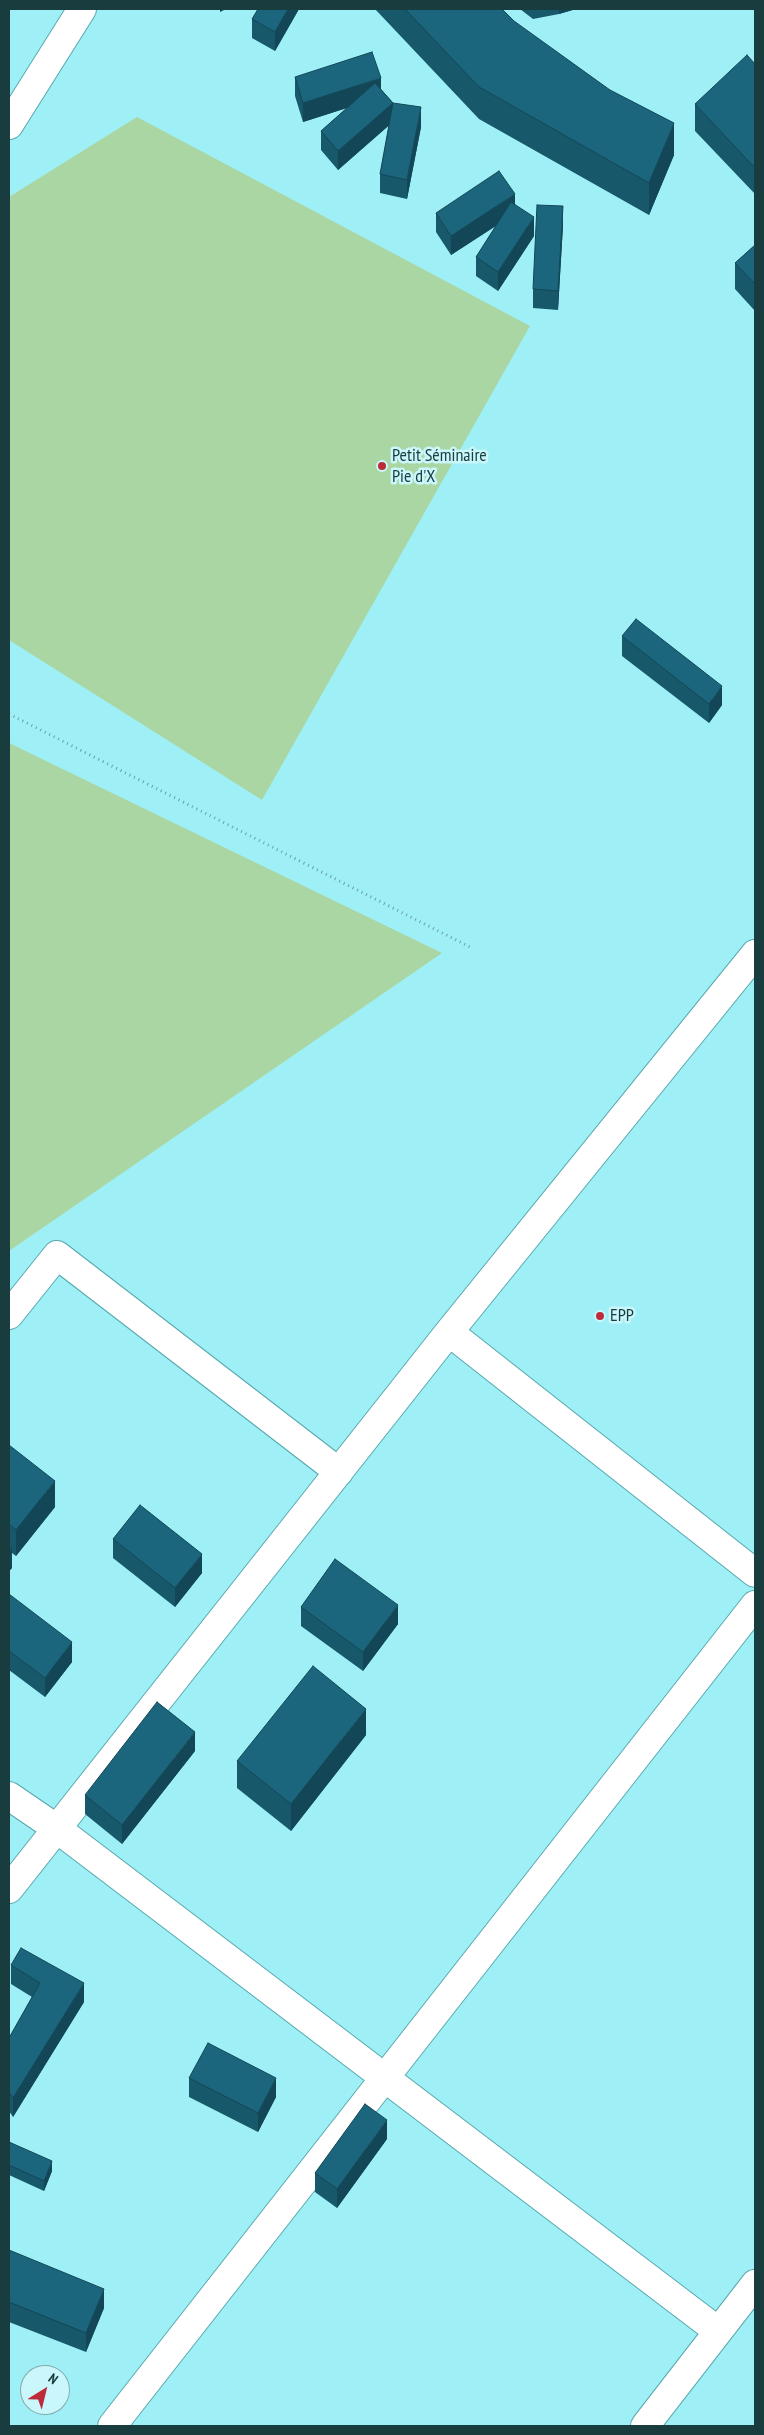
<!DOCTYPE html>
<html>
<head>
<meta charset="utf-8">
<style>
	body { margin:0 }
	#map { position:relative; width:764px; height:2435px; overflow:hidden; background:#9ff0f6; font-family:"PT Sans Narrow",sans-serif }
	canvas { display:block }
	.frame { position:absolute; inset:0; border:10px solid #193c3e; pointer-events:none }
	.north { position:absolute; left:20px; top:2365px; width:50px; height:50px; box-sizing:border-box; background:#c9f7fb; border:1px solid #83acaf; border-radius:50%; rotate:36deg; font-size:14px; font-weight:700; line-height:20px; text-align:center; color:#193c3e }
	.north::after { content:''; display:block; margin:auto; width:18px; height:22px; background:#bc2b37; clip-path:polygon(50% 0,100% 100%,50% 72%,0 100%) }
</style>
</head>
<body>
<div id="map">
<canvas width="764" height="2435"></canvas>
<div class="frame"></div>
<div class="north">N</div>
</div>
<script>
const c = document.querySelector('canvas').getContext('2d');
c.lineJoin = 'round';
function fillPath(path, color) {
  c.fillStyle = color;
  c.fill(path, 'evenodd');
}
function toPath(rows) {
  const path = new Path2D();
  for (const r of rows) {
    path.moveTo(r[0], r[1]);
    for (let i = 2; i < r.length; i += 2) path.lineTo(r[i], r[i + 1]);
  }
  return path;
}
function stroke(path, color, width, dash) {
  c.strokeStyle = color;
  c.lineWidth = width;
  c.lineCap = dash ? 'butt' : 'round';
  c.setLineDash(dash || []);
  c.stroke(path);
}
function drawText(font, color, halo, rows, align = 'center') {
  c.font = font + ' "PT Sans Narrow",sans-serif';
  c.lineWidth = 5;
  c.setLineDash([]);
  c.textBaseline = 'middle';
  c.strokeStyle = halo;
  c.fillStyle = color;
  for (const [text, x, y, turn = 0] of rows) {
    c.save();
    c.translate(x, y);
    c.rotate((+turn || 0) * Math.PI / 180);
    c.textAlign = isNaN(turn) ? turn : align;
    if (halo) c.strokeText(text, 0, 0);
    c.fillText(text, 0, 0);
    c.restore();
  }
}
fillPath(toPath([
	[137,117,530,326,262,800,9,640,9,197],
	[9,743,442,953,9,1251]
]), '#a9d6a3');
const minor = toPath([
	[9,125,82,9],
	[9,1315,57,1255,339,1472],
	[449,1332,755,1573],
	[9,1796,56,1828,718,2331],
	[9,1889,449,1332,755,954],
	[112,2426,755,1605],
	[645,2426,755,2284]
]);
stroke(minor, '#57a8ae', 30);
stroke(toPath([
	[9,714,472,948]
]), '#65a2a7', 3, [1, 4]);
stroke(minor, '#fff', 28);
fillPath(toPath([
	[299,9,275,51,252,38,252,19],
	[375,9,502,9,514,21,674,155,649,215,479,119],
	[520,9,576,9,559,14,533,19],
	[755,64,755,194,695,131,695,104],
	[295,77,381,89,393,103,421,127,407,199,380,193,380,174,389,125,338,170,321,150,321,131,347,108,303,122,295,96],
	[515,204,534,236,498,291,476,276,476,257,496,226,451,255,436,232,436,213],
	[563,225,558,310,533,308,533,289],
	[755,245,755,311,735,289,735,263],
	[755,615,755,628,754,627,754,617],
	[622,636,722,705,709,723,622,656],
	[9,1445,55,1507,16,1556,12,1553,12,1568,9,1571],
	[113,1539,202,1573,175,1607,113,1558],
	[9,1594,72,1662,45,1697,9,1670],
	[301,1607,398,1624,363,1671,301,1626],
	[366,1735,291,1831,237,1788,237,1761],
	[195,1751,122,1844,85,1814,85,1795],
	[11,1965,84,2002,13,2117,9,2111,9,2038,32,1997,11,1984],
	[189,2078,276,2097,258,2132,189,2097],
	[387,2139,337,2208,315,2192,315,2173],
	[9,2142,52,2171,44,2191,9,2175],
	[9,2250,104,2308,86,2352,9,2322]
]), '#17586b');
fillPath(toPath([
	[220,9,226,9,220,12],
	[288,9,299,9,275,51,275,32],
	[559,9,576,9,559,14],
	[381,78,381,97,303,122,303,103],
	[393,103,393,122,338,170,338,151],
	[421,107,421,127,407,199,407,180],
	[674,123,674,155,649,215,649,183],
	[515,194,515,213,451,255,451,236],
	[563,206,563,225,558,310,558,291],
	[534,217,534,236,498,291,498,272],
	[722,686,722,705,709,723,709,704],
	[55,1481,55,1507,16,1556,16,1530],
	[12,1548,12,1568,9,1571,9,1552],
	[202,1554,202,1573,175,1607,175,1588],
	[398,1605,398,1624,363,1671,363,1652],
	[72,1642,72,1662,45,1697,45,1678],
	[366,1709,366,1735,291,1831,291,1804],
	[195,1732,195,1751,122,1844,122,1825],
	[84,1983,84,2002,13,2117,13,2098],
	[276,2078,276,2097,258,2132,258,2113],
	[387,2120,387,2139,337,2208,337,2189],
	[52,2161,52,2171,44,2191,44,2181],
	[104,2289,104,2308,86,2352,86,2333]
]), '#134757');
const building = toPath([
	[258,9,288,9,275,32,252,19,258,9],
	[405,9,502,9,514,21,610,90,674,123,649,183,479,87,405,9],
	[372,52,381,78,303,103,295,77,372,52],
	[747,55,755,64,755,168,695,104,747,55],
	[375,83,393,103,421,107,407,180,380,174,393,103,338,151,321,131,375,83],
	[499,171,515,194,451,236,436,213,499,171],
	[511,202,534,217,498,272,476,257,511,202],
	[537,205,563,206,558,291,533,289,537,205],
	[755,245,755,284,735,263,755,245],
	[636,619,722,686,709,704,622,636,636,619],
	[9,1445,55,1481,16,1530,9,1524,9,1445],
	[140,1505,202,1554,175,1588,113,1539,140,1505],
	[9,1546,12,1548,9,1552,9,1546],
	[335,1559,398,1605,363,1652,301,1607,335,1559],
	[9,1594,72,1642,45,1678,9,1651,9,1594],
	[313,1666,366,1709,291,1804,237,1761,313,1666],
	[157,1702,195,1732,122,1825,85,1795,157,1702],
	[21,1948,84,1983,13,2098,9,2092,9,2038,40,1983,11,1965,21,1948],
	[208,2043,276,2078,258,2113,189,2078,208,2043],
	[365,2104,387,2120,337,2189,315,2173,365,2104],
	[9,2142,52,2161,44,2181,9,2165,9,2142],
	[9,2250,104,2289,86,2333,9,2302,9,2250]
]);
fillPath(building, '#1b667c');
stroke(building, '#134757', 1);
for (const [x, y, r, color] of [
	[382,466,5,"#bc2b37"],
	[600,1316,5,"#bc2b37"]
]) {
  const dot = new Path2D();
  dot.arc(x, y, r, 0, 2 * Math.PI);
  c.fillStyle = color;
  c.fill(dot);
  stroke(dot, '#c9f7fb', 2);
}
drawText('18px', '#193c3e', '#c9f7fb', [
	["Petit Séminaire",392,456],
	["Pie d'X",392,477],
	["EPP",610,1316]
], 'left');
</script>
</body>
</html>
